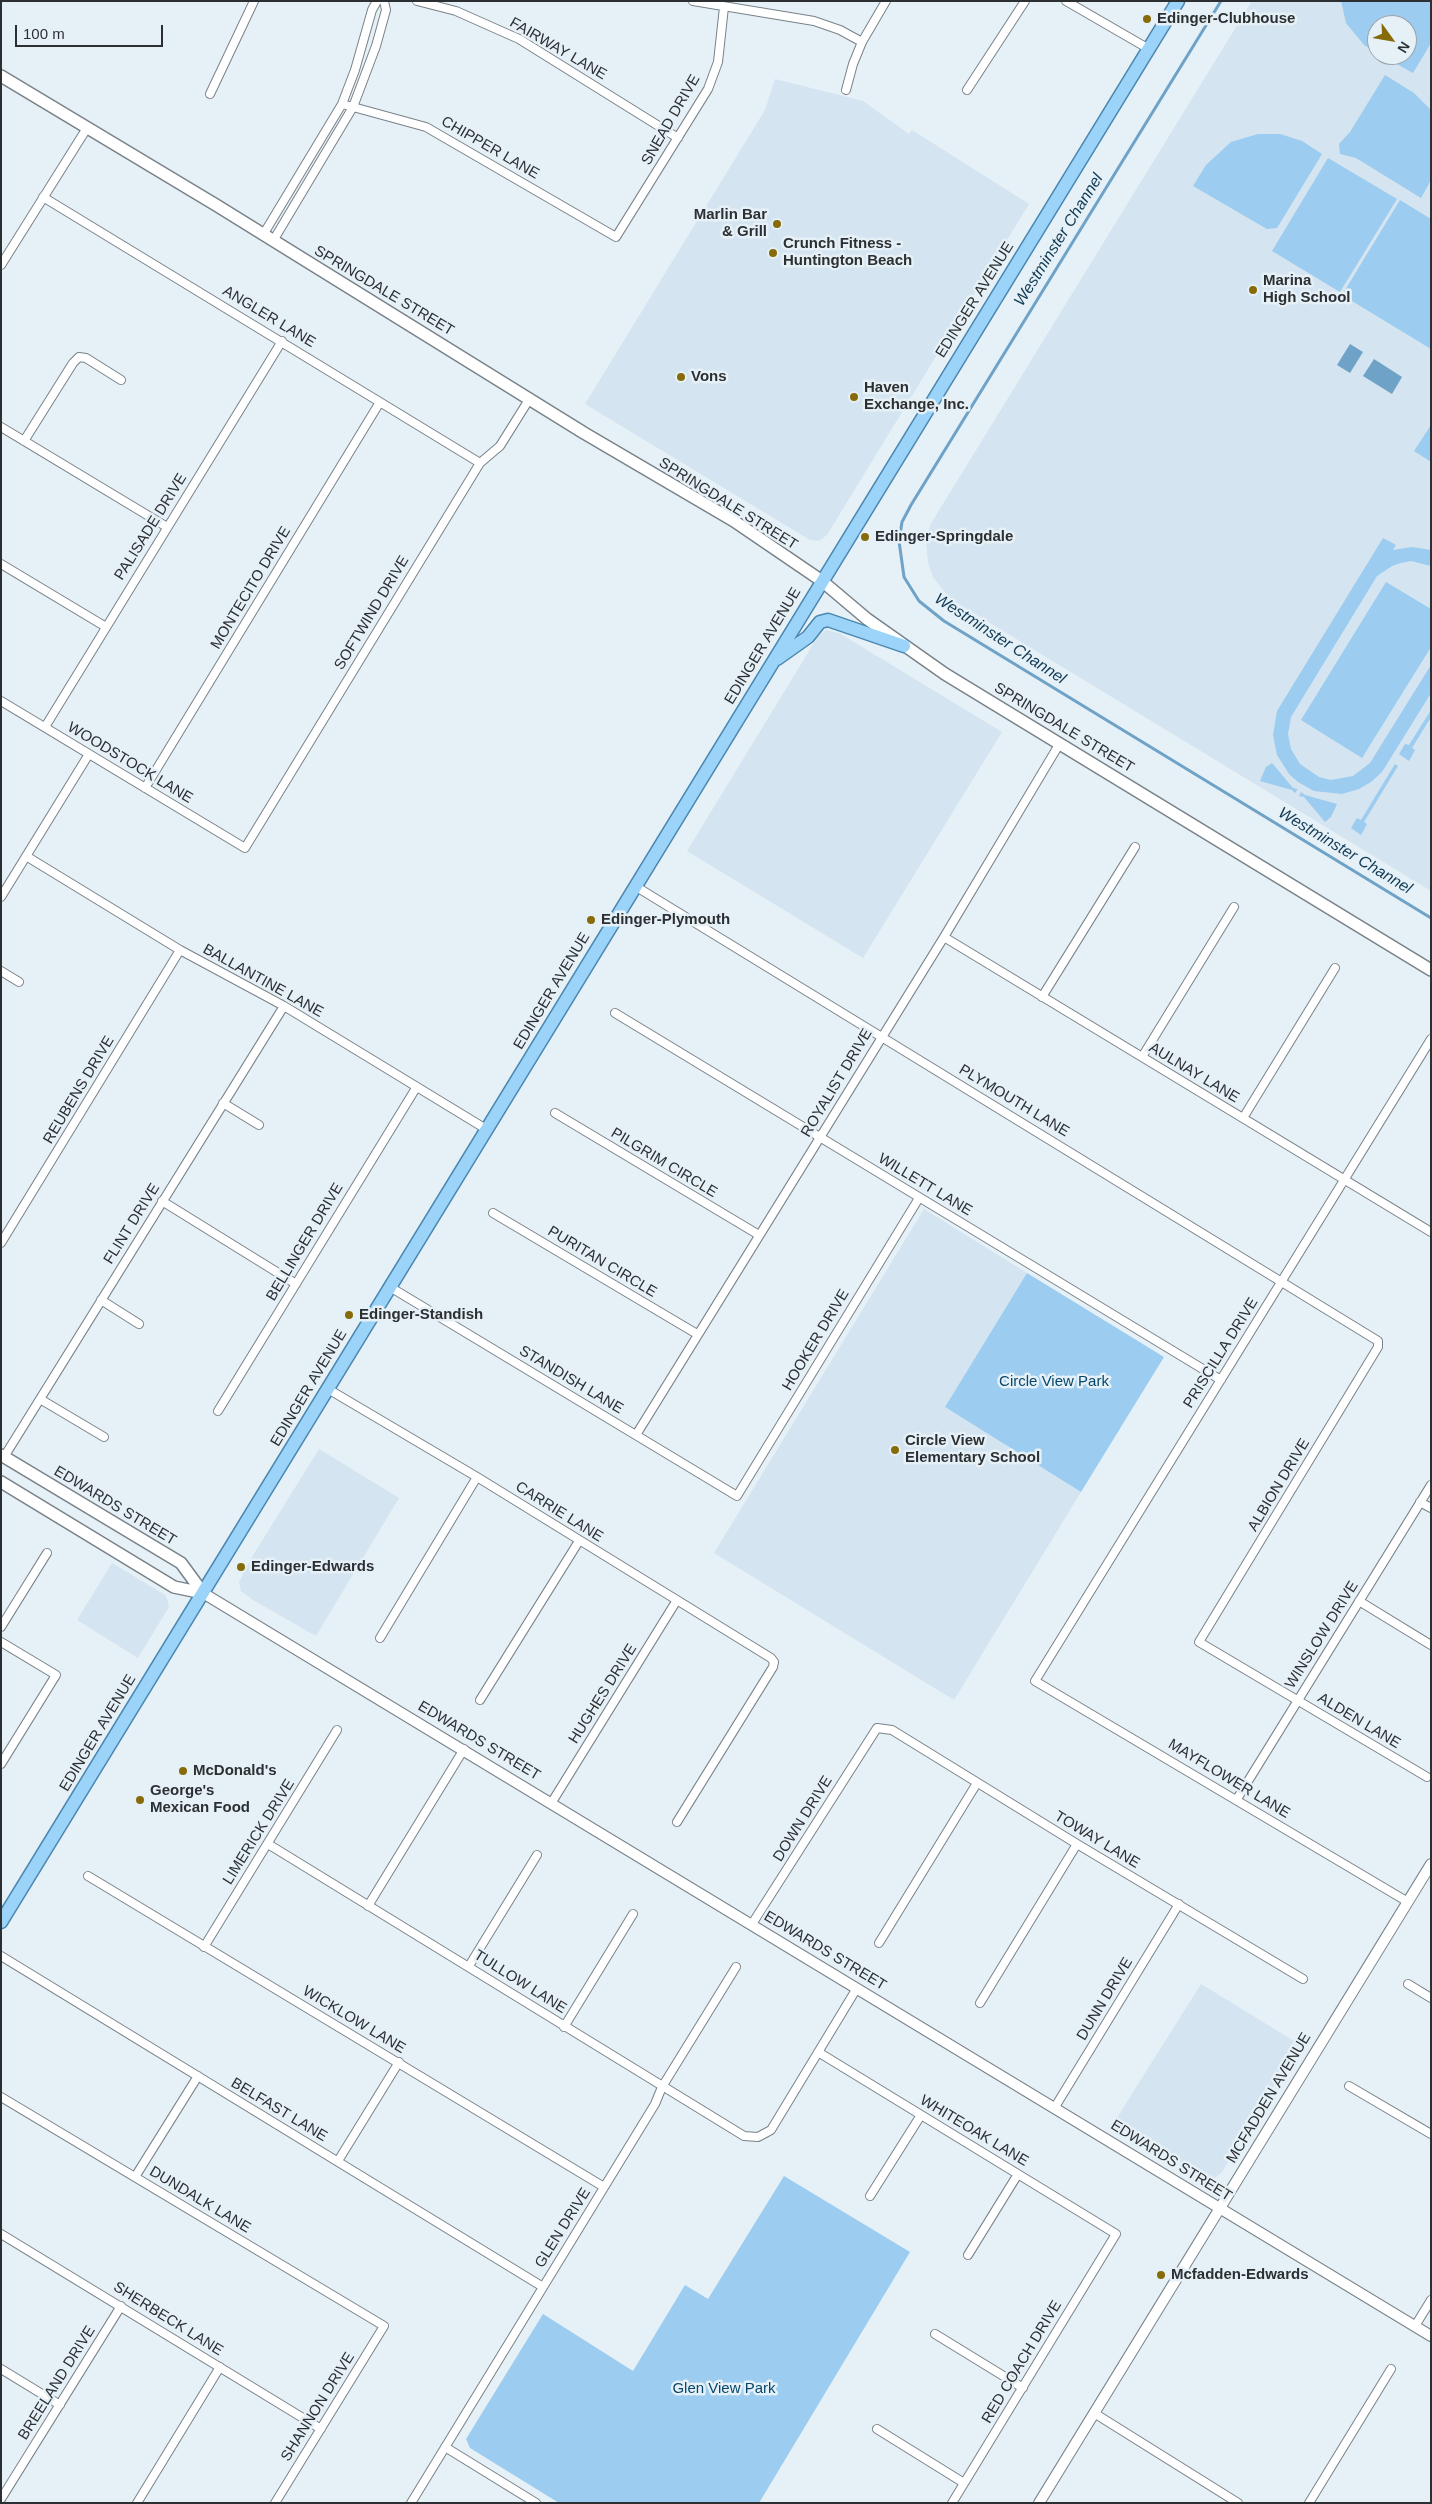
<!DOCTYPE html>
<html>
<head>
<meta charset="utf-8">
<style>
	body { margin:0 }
	#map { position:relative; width:1432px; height:2504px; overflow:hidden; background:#e6f0f7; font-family:Arial,sans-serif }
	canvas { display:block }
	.frame { position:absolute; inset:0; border:2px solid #2c3033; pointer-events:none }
	.north { position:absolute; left:1367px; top:15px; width:50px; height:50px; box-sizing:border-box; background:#e6f0f7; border:1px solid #9ca3a9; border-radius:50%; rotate:122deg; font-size:14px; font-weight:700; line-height:20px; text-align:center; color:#2c3033 }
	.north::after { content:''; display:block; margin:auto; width:18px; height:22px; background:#876b09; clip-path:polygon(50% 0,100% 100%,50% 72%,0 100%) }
	.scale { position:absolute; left:15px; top:25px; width:148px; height:22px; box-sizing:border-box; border:2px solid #2c3033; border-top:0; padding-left:6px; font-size:15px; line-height:18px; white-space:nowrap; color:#2c3033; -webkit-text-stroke:4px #e6f0f7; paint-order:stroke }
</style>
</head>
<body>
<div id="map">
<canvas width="1432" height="2504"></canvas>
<div class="frame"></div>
<div class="north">N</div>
<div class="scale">100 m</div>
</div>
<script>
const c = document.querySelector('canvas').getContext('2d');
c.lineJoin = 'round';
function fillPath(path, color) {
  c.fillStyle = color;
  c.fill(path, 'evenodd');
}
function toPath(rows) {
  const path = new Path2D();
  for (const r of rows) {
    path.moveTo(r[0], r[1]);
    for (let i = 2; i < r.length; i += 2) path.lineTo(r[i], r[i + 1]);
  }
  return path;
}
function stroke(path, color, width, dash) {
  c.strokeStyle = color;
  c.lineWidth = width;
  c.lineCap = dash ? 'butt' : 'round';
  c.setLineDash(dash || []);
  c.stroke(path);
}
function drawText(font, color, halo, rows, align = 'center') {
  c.font = font + ' Arial,sans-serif';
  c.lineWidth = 5;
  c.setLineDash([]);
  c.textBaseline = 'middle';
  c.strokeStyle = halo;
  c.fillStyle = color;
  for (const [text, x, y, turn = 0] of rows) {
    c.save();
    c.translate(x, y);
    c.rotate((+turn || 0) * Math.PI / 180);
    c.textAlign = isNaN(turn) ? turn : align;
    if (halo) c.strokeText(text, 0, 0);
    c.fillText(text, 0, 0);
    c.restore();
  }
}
fillPath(toPath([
	[1252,1,1431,1,1431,891,949,598,933,577,928,562,926,543,930,525],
	[1377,25,1407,25,1407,55,1377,55],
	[775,79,863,101,909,134,912,130,1029,204,827,535,819,541,810,540,585,404,765,110],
	[826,630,839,633,1002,732,863,958,687,851,817,638],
	[924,1209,1027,1273,945,1407,1081,1492,954,1700,714,1553],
	[319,1449,399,1498,316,1636,253,1600,241,1591,239,1582,252,1557],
	[112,1563,165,1595,168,1602,169,1607,138,1658,77,1620],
	[1201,1984,1299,2044,1222,2172,1215,2178,1208,2178,1199,2173,1113,2124]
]), '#d4e4f0');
fillPath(toPath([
	[1341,1,1431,1,1431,43,1413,73,1380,55,1407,55,1407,25,1377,25,1377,53,1364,45,1346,23],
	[1385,75,1414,93,1431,110,1431,180,1421,198,1356,158,1340,154,1339,144,1350,132],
	[1258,134,1280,134,1302,141,1322,154,1277,228,1267,229,1193,186,1206,165,1231,142],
	[1328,158,1397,199,1340,292,1272,251],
	[1400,200,1431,219,1431,349,1342,295],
	[1431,425,1431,462,1414,451],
	[1383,538,1396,545,1393,550,1412,547,1431,550,1431,566,1411,561,1401,563,1392,566,1377,576,1291,717,1288,734,1291,749,1300,764,1319,777,1331,780,1353,776,1370,763,1431,665,1431,693,1382,772,1371,782,1359,789,1342,794,1314,791,1298,782,1289,774,1277,755,1273,735,1277,711],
	[1386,582,1431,609,1431,647,1362,758,1301,720],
	[1431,710,1431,717,1412,748,1415,750,1409,761,1399,754,1405,744,1409,745],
	[1272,763,1293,788,1298,789,1295,793,1292,790,1260,781,1266,767],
	[1395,764,1398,766,1364,822,1367,824,1361,835,1351,828,1357,818,1361,820],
	[1301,792,1305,795,1337,804,1331,817,1325,822,1304,797,1299,796],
	[1027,1273,1164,1357,1081,1492,945,1407],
	[784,2176,910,2252,759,2503,559,2503,470,2448,466,2439,543,2314,633,2371,685,2285,708,2299]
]), '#9cccef');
fillPath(toPath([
	[1350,344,1363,352,1350,373,1337,365],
	[1374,359,1402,377,1392,394,1363,376]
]), '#6ea2c7');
stroke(toPath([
	[1221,1,911,505,902,522,899,541,904,577,919,601,944,621,1431,918]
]), '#6ea2c7', 3);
const minor = toPath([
	[417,1,456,11,519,39,678,138],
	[693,1,814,21,840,30,862,42],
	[1066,1,1149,49],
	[846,90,853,64,862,42,886,1],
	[967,90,1025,1],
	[210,94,254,1],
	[342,104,426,127,616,237,708,89,718,62,724,7],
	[43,197,480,463],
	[263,235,342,104,355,70,372,10,377,1],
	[273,241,353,107,376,46,386,10,384,1],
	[1,265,87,128],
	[1,427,167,527],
	[24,441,73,363,79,357,86,358,121,380],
	[1,564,106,627],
	[1,701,245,848,480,463,500,446,530,398],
	[45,727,282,341],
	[145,788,380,402],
	[26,856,180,950,284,1006,486,1129],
	[635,886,1378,1341,1378,1347,1199,1642,1427,1777],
	[1,897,89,754],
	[944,937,1431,1232],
	[1,971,19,982],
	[1042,997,1135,847],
	[615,1013,1221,1380],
	[1142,1057,1234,907],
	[223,1103,259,1125],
	[555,1113,759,1235],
	[1243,1118,1335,968],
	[162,1201,296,1284],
	[493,1213,697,1334],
	[1,1243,180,950],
	[390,1287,737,1496,919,1198],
	[101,1300,139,1324],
	[328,1389,477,1477,771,1658,774,1662,773,1667,677,1822],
	[40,1399,104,1437],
	[218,1411,416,1088],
	[636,1435,944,937,1060,743],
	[4,1457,284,1006],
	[1420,1502,1431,1508],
	[1359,1601,1431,1645],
	[1,1627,47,1553],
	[380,1638,477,1477],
	[1,1642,56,1675,1,1764],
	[480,1700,579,1541],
	[1237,1799,1431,1485],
	[552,1802,677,1600],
	[268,1844,744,2136,758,2137,771,2130,857,1988],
	[88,1876,604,2187],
	[1408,1902,1035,1681,1431,1039],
	[368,1906,464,1749],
	[752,1924,877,1728,892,1730,1077,1844,1303,1979],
	[879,1943,977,1783],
	[204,1947,337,1730],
	[1,1956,543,2287],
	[469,1966,537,1855],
	[1408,1984,1431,1998],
	[980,2003,1077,1844],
	[564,2027,633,1914],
	[818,2052,1116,2234,952,2503],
	[1349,2086,1431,2134],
	[1,2097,384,2326,275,2503],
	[1055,2107,1179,1904],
	[338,2161,399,2062],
	[135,2177,198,2076],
	[870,2196,921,2115],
	[1,2234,321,2429],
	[968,2255,1018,2174],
	[1415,2326,1431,2300],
	[935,2334,1023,2388],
	[1,2369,60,2405],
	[1094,2413,1238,2503],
	[877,2429,964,2483],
	[445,2447,536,2503],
	[1,2499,121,2306],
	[137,2503,220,2367],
	[411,2503,655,2104,662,2087,736,1967],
	[1309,2503,1391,2369]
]);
const tertiary = toPath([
	[203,1593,1431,2336],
	[1039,2503,1431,1864]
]);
const secondary = toPath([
	[1,76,216,205,584,433,734,521,822,581,867,619,945,674,1431,970],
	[1,1455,181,1563,203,1593],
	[1,1482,174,1587,203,1593]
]);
const primary = toPath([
	[777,659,808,637,820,622,828,620,904,646],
	[1,1922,1178,1]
]);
stroke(minor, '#798288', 10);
stroke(tertiary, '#798288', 12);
stroke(secondary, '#798288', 14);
stroke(primary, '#4a87b0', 15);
stroke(minor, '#fff', 8);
stroke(tertiary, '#fff', 10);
stroke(secondary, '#fff', 11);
stroke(primary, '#9cd3f8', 12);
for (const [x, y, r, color] of [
	[1147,19,5,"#876b09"],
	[777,224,5,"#876b09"],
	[773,253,5,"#876b09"],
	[1253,290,5,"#876b09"],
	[681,377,5,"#876b09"],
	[854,397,5,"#876b09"],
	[865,537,5,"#876b09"],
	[591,920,5,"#876b09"],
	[349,1315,5,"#876b09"],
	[895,1450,5,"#876b09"],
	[241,1567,5,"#876b09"],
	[183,1771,5,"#876b09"],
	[140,1800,5,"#876b09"],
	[1161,2275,5,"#876b09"]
]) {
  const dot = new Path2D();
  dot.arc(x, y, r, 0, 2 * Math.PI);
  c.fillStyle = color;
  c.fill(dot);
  stroke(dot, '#e6f0f7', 2);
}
drawText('bold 15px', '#2c3033', '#e6f0f7', [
	["Edinger-Clubhouse",1157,19],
	["Marlin Bar",767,215,"right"],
	["& Grill",767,232,"right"],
	["Crunch Fitness -",783,244],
	["Huntington Beach",783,261],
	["Marina",1263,281],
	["High School",1263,298],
	["Vons",691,377],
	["Haven",864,388],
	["Exchange, Inc.",864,405],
	["Edinger-Springdale",875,537],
	["Edinger-Plymouth",601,920],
	["Edinger-Standish",359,1315],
	["Circle View",905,1441],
	["Elementary School",905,1458],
	["Edinger-Edwards",251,1567],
	["McDonald's",193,1771],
	["George's",150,1791],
	["Mexican Food",150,1808],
	["Mcfadden-Edwards",1171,2275]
], 'left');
drawText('15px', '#2c3033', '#e6f0f7', [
	["FAIRWAY LANE",558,49,30],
	["SNEAD DRIVE",671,120,-60],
	["CHIPPER LANE",490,148,30],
	["SPRINGDALE STREET",384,291,31],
	["EDINGER AVENUE",975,300,-58],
	["ANGLER LANE",269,317,31],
	["SPRINGDALE STREET",728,504,32],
	["PALISADE DRIVE",151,527,-58],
	["MONTECITO DRIVE",251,588,-59],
	["SOFTWIND DRIVE",372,613,-59],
	["EDINGER AVENUE",763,646,-59],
	["SPRINGDALE STREET",1064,728,31],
	["WOODSTOCK LANE",130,763,31],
	["BALLANTINE LANE",263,981,29],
	["EDINGER AVENUE",552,991,-59],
	["AULNAY LANE",1194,1073,31],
	["ROYALIST DRIVE",837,1083,-59],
	["REUBENS DRIVE",79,1090,-59],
	["PLYMOUTH LANE",1014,1101,31],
	["PILGRIM CIRCLE",664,1163,31],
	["WILLETT LANE",925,1185,31],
	["FLINT DRIVE",132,1224,-58],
	["BELLINGER DRIVE",305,1242,-59],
	["PURITAN CIRCLE",602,1262,31],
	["HOOKER DRIVE",816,1340,-59],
	["PRISCILLA DRIVE",1221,1353,-58],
	["STANDISH LANE",571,1380,31],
	["EDINGER AVENUE",309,1388,-59],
	["ALBION DRIVE",1279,1485,-59],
	["EDWARDS STREET",115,1506,31],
	["CARRIE LANE",559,1512,32],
	["WINSLOW DRIVE",1322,1635,-58],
	["HUGHES DRIVE",603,1694,-58],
	["ALDEN LANE",1359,1721,31],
	["EDINGER AVENUE",98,1733,-59],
	["EDWARDS STREET",479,1741,31],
	["MAYFLOWER LANE",1229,1779,31],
	["DOWN DRIVE",803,1819,-58],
	["LIMERICK DRIVE",259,1832,-58],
	["TOWAY LANE",1097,1840,31],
	["EDWARDS STREET",825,1951,31],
	["TULLOW LANE",520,1982,32],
	["DUNN DRIVE",1105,1999,-59],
	["WICKLOW LANE",354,2020,31],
	["MCFADDEN AVENUE",1269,2098,-59],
	["BELFAST LANE",279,2110,31],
	["WHITEOAK LANE",974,2131,31],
	["EDWARDS STREET",1171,2161,32],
	["DUNDALK LANE",200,2200,31],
	["GLEN DRIVE",563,2228,-58],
	["SHERBECK LANE",168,2319,32],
	["RED COACH DRIVE",1022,2362,-59],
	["BREELAND DRIVE",57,2383,-58],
	["SHANNON DRIVE",318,2407,-58]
]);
drawText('15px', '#05486c', '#e6f0f7', [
	["Circle View Park",1054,1382],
	["Glen View Park",724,2389]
]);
drawText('italic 16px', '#113b55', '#e6f0f7', [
	["Westminster Channel",1059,240,-58],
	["Westminster Channel",1000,639,33],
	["Westminster Channel",1345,851,31]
]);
</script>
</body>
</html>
